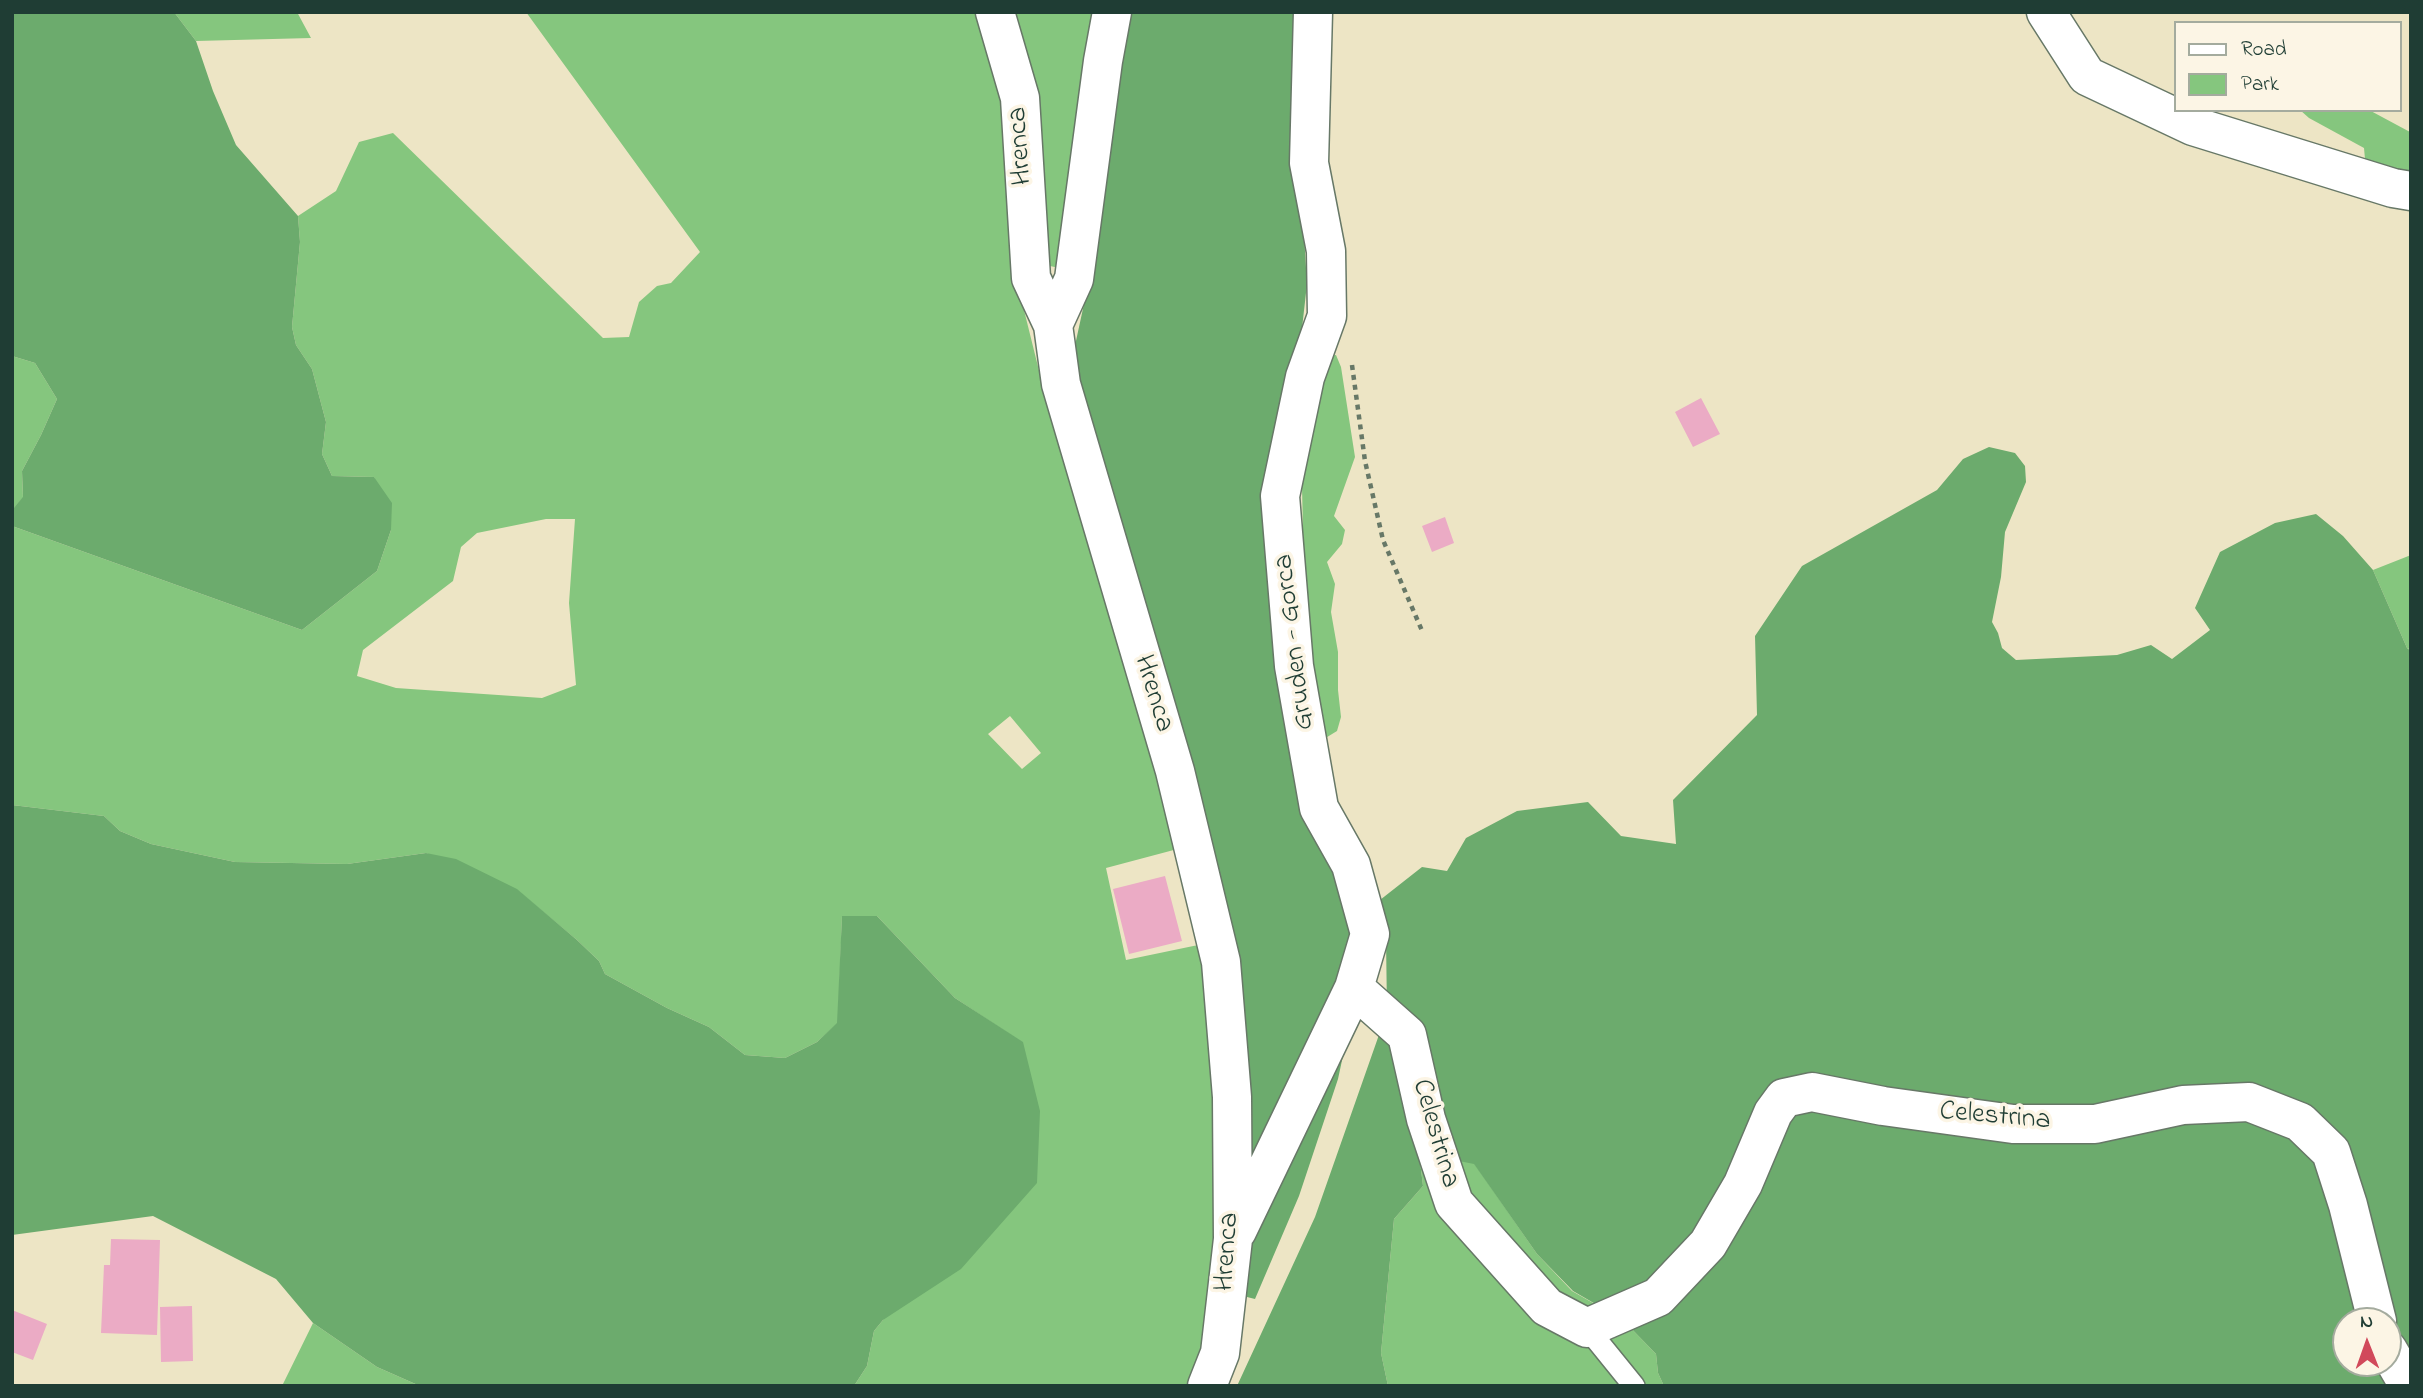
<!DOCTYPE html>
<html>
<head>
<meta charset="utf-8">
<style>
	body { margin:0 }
	#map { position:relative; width:2423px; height:1398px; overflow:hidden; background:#ede5c5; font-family:"Indie Flower",sans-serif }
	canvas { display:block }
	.frame { position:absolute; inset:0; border:14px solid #1f3d34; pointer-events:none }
	.legend { position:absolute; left:2174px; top:21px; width:228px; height:91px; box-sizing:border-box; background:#fcf5e5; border:2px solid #a4ab9e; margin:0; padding:9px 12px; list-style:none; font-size:21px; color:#1f3d34 }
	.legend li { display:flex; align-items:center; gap:14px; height:35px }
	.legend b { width:35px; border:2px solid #a4ab9e }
	.north { position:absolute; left:2332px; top:1307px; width:70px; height:70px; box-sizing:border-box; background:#fcf5e5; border:2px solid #a4ab9e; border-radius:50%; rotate:359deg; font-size:19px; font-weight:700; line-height:28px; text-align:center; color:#1f3d34 }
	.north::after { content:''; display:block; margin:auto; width:24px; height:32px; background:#d1495b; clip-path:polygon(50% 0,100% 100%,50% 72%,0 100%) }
</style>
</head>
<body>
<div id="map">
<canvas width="2423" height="1398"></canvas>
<div class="frame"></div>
<ul class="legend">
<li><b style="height:9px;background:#fff"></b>Road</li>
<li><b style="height:19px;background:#85c67e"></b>Park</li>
</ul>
<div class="north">N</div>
</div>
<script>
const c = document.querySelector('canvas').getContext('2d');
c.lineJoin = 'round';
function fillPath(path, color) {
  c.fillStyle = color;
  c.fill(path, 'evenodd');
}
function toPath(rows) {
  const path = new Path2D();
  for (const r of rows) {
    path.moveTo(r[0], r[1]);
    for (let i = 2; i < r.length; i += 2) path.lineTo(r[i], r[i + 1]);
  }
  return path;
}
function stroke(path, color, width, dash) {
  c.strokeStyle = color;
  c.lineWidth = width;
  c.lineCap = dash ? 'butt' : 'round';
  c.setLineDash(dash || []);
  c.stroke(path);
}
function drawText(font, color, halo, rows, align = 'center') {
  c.font = font + ' "Indie Flower",sans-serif';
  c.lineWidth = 7;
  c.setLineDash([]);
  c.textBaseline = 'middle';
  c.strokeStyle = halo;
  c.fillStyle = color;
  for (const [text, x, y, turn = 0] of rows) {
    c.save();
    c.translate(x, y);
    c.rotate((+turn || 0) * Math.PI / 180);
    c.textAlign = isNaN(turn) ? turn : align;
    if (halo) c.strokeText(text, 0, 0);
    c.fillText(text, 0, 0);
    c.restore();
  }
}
fillPath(toPath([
	[174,12,297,12,311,38,196,41],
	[526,12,981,12,1004,93,1022,302,1047,403,1185,847,1106,868,1126,960,1203,944,1223,1194,1210,1335,1191,1386,854,1386,867,1366,874,1331,883,1320,1023,1043,955,998,877,916,842,916,838,1023,817,1042,785,1058,745,1055,709,1027,667,1008,605,974,599,961,577,940,517,890,426,853,347,864,235,862,151,844,120,831,104,816,12,805,12,526,302,630,377,571,391,530,374,477,332,476,322,454,326,422,312,369,296,345,292,327,300,242,298,216,336,191,359,142,393,133,603,338,629,337,639,302,657,286,671,283,700,252],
	[546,519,575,519,569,603,576,685,542,698,396,688,357,676,363,650,453,581,461,547,477,533],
	[1010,716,1041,753,1022,769,988,734],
	[1007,12,1095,12,1064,269,1050,266,1041,236],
	[2300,110,2369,110,2410,132,2411,176,2366,170,2364,148,2309,118],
	[1336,355,1341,367,1355,457,1334,516,1345,530,1342,544,1327,562,1335,584,1331,612,1338,652,1338,690,1341,717,1337,731,1319,742,1305,619,1302,487,1318,396,1329,356],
	[12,356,35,363,57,399,41,435,22,471,23,498,12,510],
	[2411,555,2411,650,2407,648,2373,570],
	[1419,1153,1474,1163,1537,1254,1572,1291,1623,1320,1656,1354,1658,1373,1664,1386,1388,1386,1381,1353,1394,1219,1423,1186],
	[313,1323,377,1367,420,1386,282,1386]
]), '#85c67e');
fillPath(toPath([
	[12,12,174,12,196,41,213,91,236,145,298,216,300,242,292,327,296,345,312,369,326,422,322,454,332,476,374,477,392,503,391,530,377,571,302,630,12,526,12,510,23,497,22,471,41,435,57,399,35,363,12,356],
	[1122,12,1300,12,1304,235,1307,284,1299,355,1269,511,1319,827,1362,967,1338,1079,1299,1196,1255,1299,1239,1295,1232,952,1077,400,1074,350,1089,281],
	[1989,447,2015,453,2025,466,2026,482,2005,532,2001,577,1992,622,1998,633,2002,648,2016,660,2117,655,2151,645,2172,659,2210,630,2195,608,2220,552,2275,523,2316,514,2343,536,2373,570,2407,648,2411,651,2411,1347,2389,1358,2397,1386,1664,1386,1658,1373,1656,1354,1623,1320,1573,1291,1537,1254,1474,1164,1419,1153,1423,1186,1394,1219,1381,1353,1388,1386,1237,1386,1315,1217,1387,1012,1386,938,1380,900,1422,867,1447,871,1466,838,1517,811,1588,802,1621,836,1676,844,1673,800,1757,715,1755,636,1802,566,1937,490,1963,459],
	[2346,1321,2388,1321,2388,1363,2346,1363],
	[12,805,104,816,120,831,151,844,235,862,347,864,426,853,456,859,517,889,577,940,599,961,605,974,667,1008,709,1027,745,1055,785,1058,817,1042,837,1023,842,916,877,916,955,998,1023,1042,1040,1111,1037,1183,961,1269,883,1320,874,1331,867,1366,854,1386,420,1386,377,1367,313,1323,276,1279,153,1216,12,1235]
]), '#6cab6d');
fillPath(toPath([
	[1701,398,1720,434,1693,447,1675,412],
	[1445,517,1454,543,1432,552,1422,526],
	[1165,876,1182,941,1129,954,1113,889],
	[111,1239,160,1240,157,1335,101,1333,104,1265,110,1265],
	[192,1306,193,1361,161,1362,160,1307],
	[12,1310,47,1324,33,1360,12,1352]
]), '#ebabc5');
const lane = toPath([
	[1587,1328,1634,1386]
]);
const street = toPath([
	[995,12,1020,98,1031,278,1053,325,1061,384,1175,771,1221,962,1232,1097,1233,1239,1220,1353,1207,1386],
	[2046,12,2087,76,2193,126,2393,188,2411,191],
	[1053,325,1074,279,1103,61,1112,12],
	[1354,988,1407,1035,1426,1119,1454,1203,1547,1307,1587,1328,1658,1297,1708,1244,1743,1184,1773,1113,1784,1098,1812,1092,1883,1106,2013,1124,2095,1124,2183,1105,2249,1102,2300,1122,2331,1152,2348,1205,2377,1321],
	[1237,1231,1354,988,1370,934,1351,865,1319,808,1294,666,1280,496,1305,377,1327,316,1326,251,1309,163,1313,12],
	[2388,1350,2409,1386]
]);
stroke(lane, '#677867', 24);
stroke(street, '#677867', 41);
stroke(toPath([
	[1352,365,1365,461,1383,540,1423,633]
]), '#677867', 4.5, [5, 5]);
stroke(lane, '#fff', 21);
stroke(street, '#fff', 38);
drawText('28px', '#1f3d34', '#fcf5e5', [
	["Hrenca",1022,146,-94],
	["Gruden - Gorca",1296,642,-97],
	["Hrenca",1152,694,73],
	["Celestrina",1995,1118,5],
	["Celestrina",1434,1134,74],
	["Hrenca",1229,1252,-86]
]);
</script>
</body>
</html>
